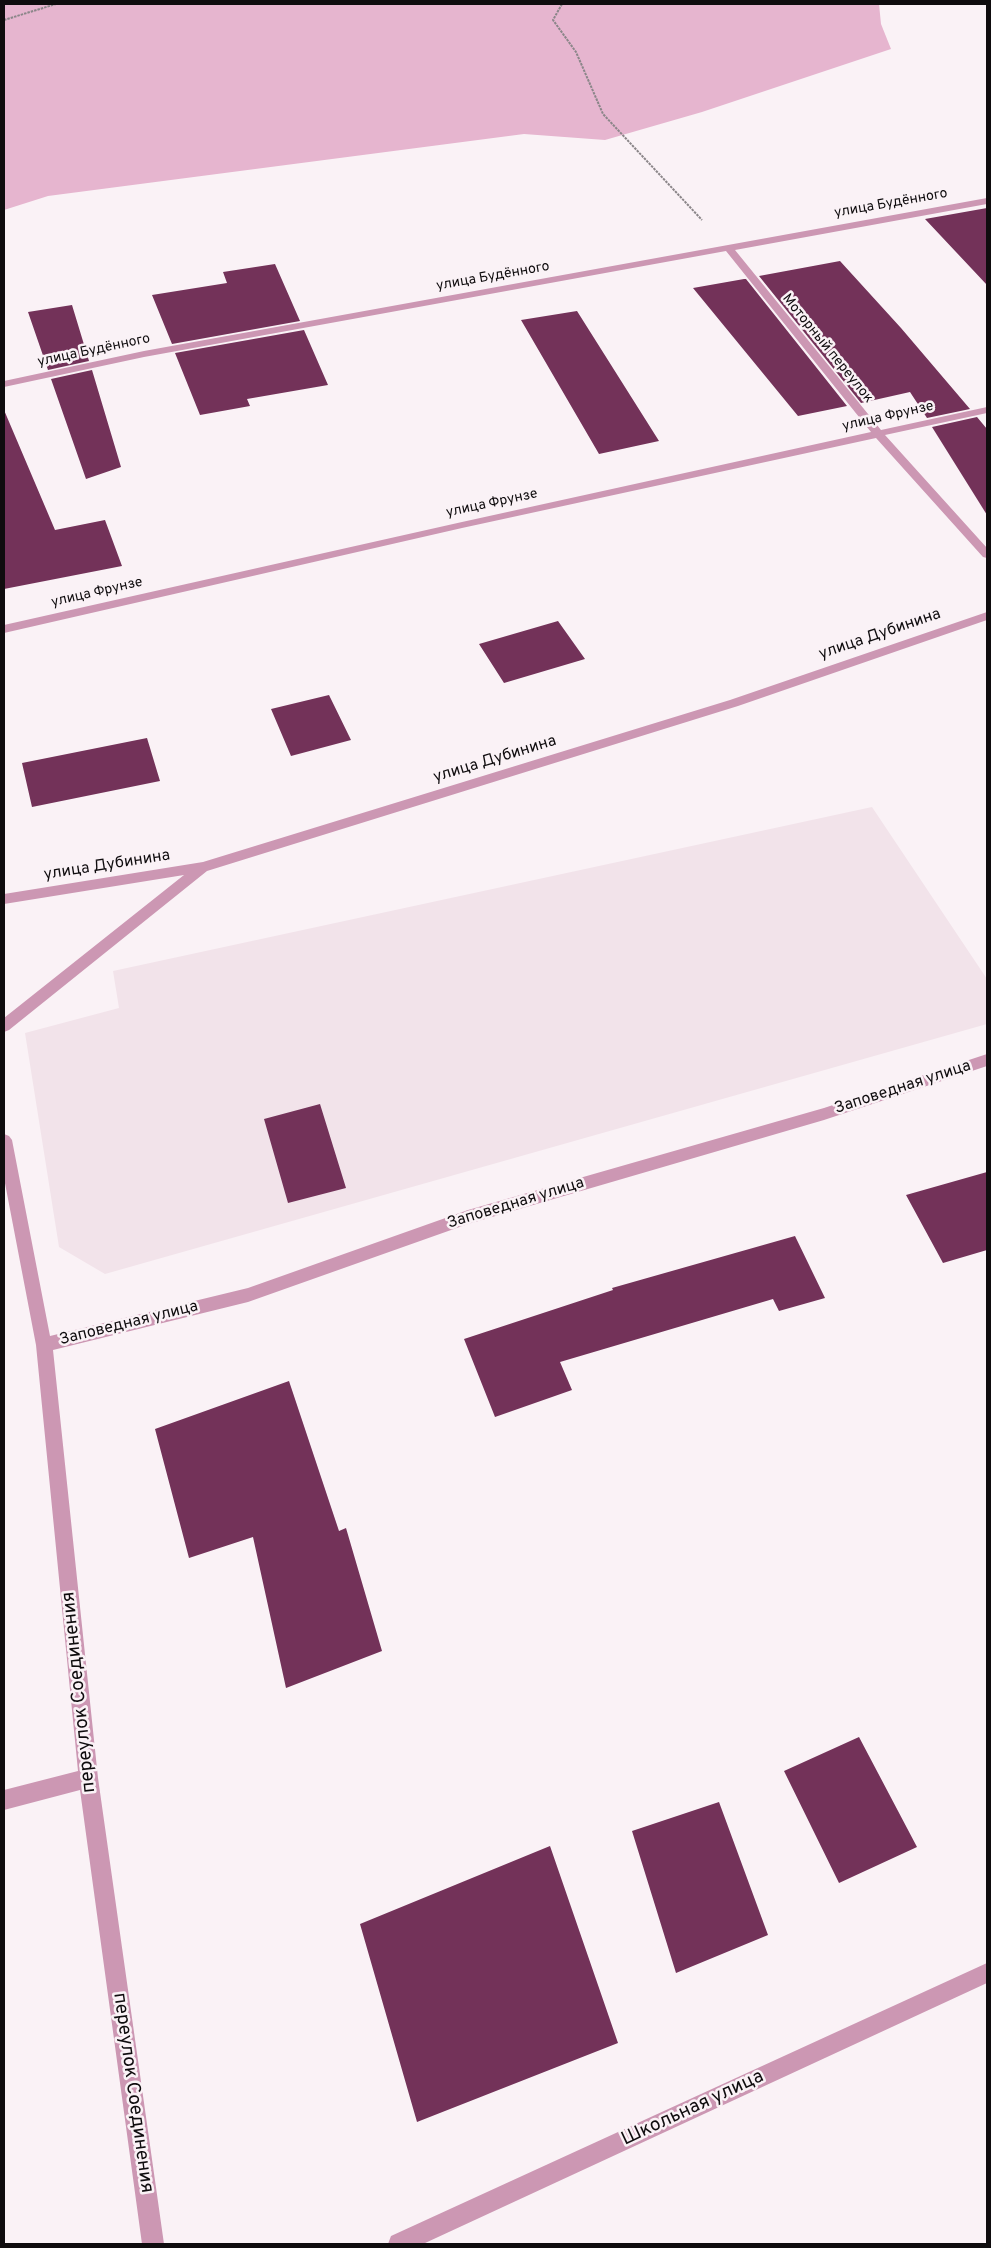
<!DOCTYPE html>
<html>
<head>
<meta charset="utf-8">
<style>
	body { margin:0 }
	#map { position:relative; width:991px; height:2248px; overflow:hidden; background:#faf2f6; font-family:Overpass,sans-serif }
	canvas { display:block }
	.frame { position:absolute; inset:0; border:5px solid #0f0c0e; pointer-events:none }
</style>
</head>
<body>
<div id="map">
<canvas width="991" height="2248"></canvas>
<div class="frame"></div>
</div>
<script>
const c = document.querySelector('canvas').getContext('2d');
c.lineJoin = 'round';
function fillPath(path, color) {
  c.fillStyle = color;
  c.fill(path, 'evenodd');
}
function toPath(rows) {
  const path = new Path2D();
  for (const r of rows) {
    path.moveTo(r[0], r[1]);
    for (let i = 2; i < r.length; i += 2) path.lineTo(r[i], r[i + 1]);
  }
  return path;
}
function stroke(path, color, width, dash) {
  c.strokeStyle = color;
  c.lineWidth = width;
  c.lineCap = dash ? 'butt' : 'round';
  c.setLineDash(dash || []);
  c.stroke(path);
}
function drawText(font, color, halo, rows, align = 'center') {
  c.font = font + ' Overpass,sans-serif';
  c.lineWidth = 5;
  c.setLineDash([]);
  c.textBaseline = 'middle';
  c.strokeStyle = halo;
  c.fillStyle = color;
  for (const [text, x, y, turn = 0] of rows) {
    c.save();
    c.translate(x, y);
    c.rotate((+turn || 0) * Math.PI / 180);
    c.textAlign = isNaN(turn) ? turn : align;
    if (halo) c.strokeText(text, 0, 0);
    c.fillText(text, 0, 0);
    c.restore();
  }
}
fillPath(toPath([
	[872,807,987,979,987,1024,105,1274,59,1247,25,1033,119,1008,113,971]
]), '#f2e3ea');
fillPath(toPath([
	[4,4,879,4,881,24,891,49,702,112,605,140,524,134,48,196,4,210]
]), '#e6b5cf');
fillPath(toPath([
	[987,208,987,285,925,219],
	[840,261,901,328,970,409,927,418,910,392,861,403,759,276],
	[275,264,300,321,172,344,152,295,227,283,223,272],
	[744,279,746,279,847,406,798,416,693,288],
	[72,305,89,361,48,370,28,312],
	[577,311,659,441,599,454,521,320],
	[304,330,328,385,247,399,250,406,200,415,175,353],
	[92,370,121,467,86,479,51,379],
	[4,410,55,530,105,520,122,566,4,589],
	[977,417,987,429,987,515,932,427],
	[558,621,585,659,504,683,479,644],
	[329,695,351,740,291,756,271,709],
	[147,738,160,781,32,807,22,763],
	[320,1104,346,1188,288,1203,264,1119],
	[987,1172,987,1250,943,1263,906,1195],
	[795,1236,825,1298,779,1311,773,1299,560,1362,572,1390,495,1417,464,1339,613,1290,612,1288],
	[289,1381,339,1531,346,1528,382,1651,286,1688,253,1537,189,1558,155,1429],
	[859,1737,917,1847,839,1883,784,1771],
	[719,1802,768,1935,676,1973,632,1831],
	[550,1846,618,2043,417,2122,360,1924]
]), '#733259');
stroke(toPath([
	[562,4,553,20,576,52,603,114,702,220],
	[4,20,56,4]
]), '#8b8689', 2, [2.5, 1]);
fillPath(toPath([
	[987,198,987,204,735,250,881,430,987,407,987,413,885,435,987,548,987,558,983,557,876,438,462,528,4,633,4,625,462,522,871,432,726,251,144,357,4,387,4,381,144,351,987,198],
	[987,612,987,620,738,706,207,871,9,1030,4,1032,4,1018,184,875,4,904,4,894,203,862,730,700,987,612],
	[987,1054,987,1066,824,1120,468,1224,248,1302,53,1350,98,1778,164,2244,142,2244,80,1790,4,1810,4,1790,78,1771,36,1345,4,1178,4,1134,9,1136,12,1140,50,1336,248,1288,468,1210,824,1108,987,1054],
	[987,1963,987,1983,423,2244,388,2244,391,2236,987,1963]
]), '#cc97b3');
drawText('14px', '#0f0c0e', '#faf2f6', [
	["улица Будённого",891,204,-10],
	["улица Будённого",493,277,-10],
	["Моторный переулок",827,349,51],
	["улица Будённого",94,351,-12],
	["улица Фрунзе",888,417,-13],
	["улица Фрунзе",492,504,-12],
	["улица Фрунзе",97,593,-13]
]);
drawText('16px', '#0f0c0e', '#faf2f6', [
	["улица Дубинина",880,635,-19],
	["улица Дубинина",495,760,-17],
	["улица Дубинина",107,866,-9],
	["Заповедная улица",903,1088,-18],
	["Заповедная улица",516,1204,-17],
	["Заповедная улица",129,1324,-14]
]);
drawText('19px', '#0f0c0e', '#faf2f6', [
	["переулок Соединения",80,1692,-96],
	["переулок Соединения",132,2093,82],
	["Школьная улица",693,2109,-25]
]);
</script>
</body>
</html>
